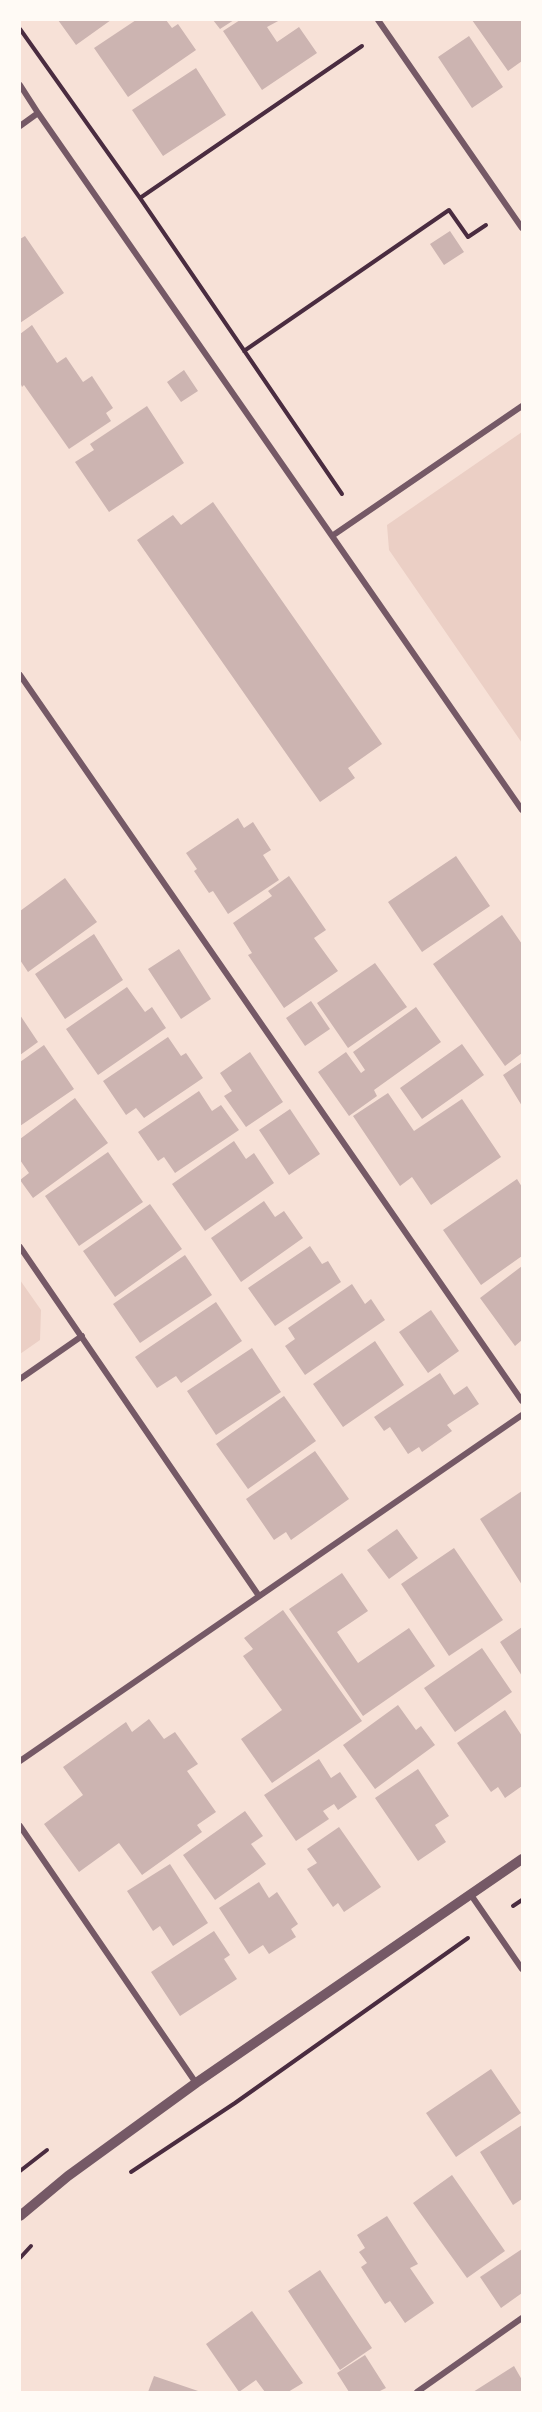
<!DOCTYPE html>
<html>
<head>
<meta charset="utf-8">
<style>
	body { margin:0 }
	#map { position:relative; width:542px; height:2412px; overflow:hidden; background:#f7e1d7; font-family:"Fira Sans",sans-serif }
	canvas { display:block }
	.frame { position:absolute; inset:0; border:21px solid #fffaf5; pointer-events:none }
</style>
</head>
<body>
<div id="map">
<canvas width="542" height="2412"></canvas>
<div class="frame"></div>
</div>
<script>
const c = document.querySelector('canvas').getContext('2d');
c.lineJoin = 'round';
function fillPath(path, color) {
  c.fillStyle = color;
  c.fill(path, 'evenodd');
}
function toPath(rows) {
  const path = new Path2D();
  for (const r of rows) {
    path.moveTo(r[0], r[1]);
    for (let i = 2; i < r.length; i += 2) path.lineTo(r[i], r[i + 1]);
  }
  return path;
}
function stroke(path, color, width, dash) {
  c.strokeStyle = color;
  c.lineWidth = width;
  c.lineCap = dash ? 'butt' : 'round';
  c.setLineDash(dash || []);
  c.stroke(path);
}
fillPath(toPath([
	[522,432,522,743,389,550,387,525],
	[20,1280,41,1310,40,1340,20,1354]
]), '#ebcfc5');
fillPath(toPath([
	[58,20,111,20,76,45],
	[136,20,166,20,172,28,178,24,196,50,128,97,94,48],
	[213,20,234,20,220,29],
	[240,20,280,20,267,27,277,42,299,27,317,53,262,90,223,31],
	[472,20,522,20,522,61,508,71],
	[469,36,503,87,472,108,438,57],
	[196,68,226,115,163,156,132,110],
	[450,231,464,252,444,265,430,244],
	[25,236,64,293,20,323,20,239],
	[32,325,57,363,66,357,83,382,92,376,113,408,106,413,111,421,69,449,24,385,22,387,20,382,20,334],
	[184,370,198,391,181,402,167,382],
	[147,406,184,463,109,512,75,462,94,450,90,444],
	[213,502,382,744,348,768,355,778,320,802,137,540,173,515,181,525],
	[238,818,244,828,253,822,271,850,263,855,279,880,228,914,213,891,209,893,194,871,197,869,186,853],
	[456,856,490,906,422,952,388,902],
	[289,876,326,930,314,938,338,971,284,1008,248,955,252,953,233,923,272,896,268,891],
	[65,878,97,922,28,972,20,960,20,911],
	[502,915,522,944,522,1053,505,1066,433,964],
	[94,934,123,980,65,1019,35,974],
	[179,949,211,999,181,1019,148,969],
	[375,963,407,1007,348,1048,317,1003],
	[127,987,145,1012,152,1007,166,1028,98,1075,66,1029],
	[311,1001,330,1029,305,1046,286,1018],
	[416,1007,441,1042,374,1090,377,1096,349,1116,318,1072,346,1052,361,1073,365,1070,353,1052],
	[20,1015,38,1042,20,1055],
	[168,1037,181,1056,186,1053,203,1078,144,1118,136,1108,126,1115,103,1081],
	[462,1044,484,1075,422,1119,400,1088],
	[44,1045,74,1089,20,1126,20,1062],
	[250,1052,283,1102,246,1127,224,1096,232,1091,220,1073],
	[522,1062,522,1106,503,1075],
	[199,1091,212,1111,221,1105,239,1130,175,1173,164,1157,158,1161,138,1132],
	[388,1093,414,1131,462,1099,501,1157,431,1205,412,1177,400,1186,353,1116],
	[75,1098,108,1143,33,1198,20,1180,29,1173,20,1160,20,1139],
	[290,1109,320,1154,289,1175,259,1130],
	[234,1141,246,1159,254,1153,274,1183,205,1231,172,1184],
	[108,1152,143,1202,79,1246,45,1196],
	[517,1179,522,1187,522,1256,481,1285,443,1230],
	[264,1201,275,1217,284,1211,303,1238,241,1282,211,1238],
	[150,1204,182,1249,115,1297,83,1251],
	[310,1246,322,1264,328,1261,341,1282,275,1326,248,1288],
	[185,1255,212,1295,140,1343,113,1304],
	[522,1266,522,1340,515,1346,480,1298],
	[352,1284,365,1304,371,1299,385,1320,305,1375,285,1346,295,1339,288,1328],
	[216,1302,242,1341,181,1383,176,1376,157,1388,135,1357],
	[431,1310,459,1351,428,1373,399,1332],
	[375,1341,404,1385,343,1427,313,1384],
	[252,1348,281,1392,216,1435,187,1391],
	[440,1373,454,1395,467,1386,479,1404,447,1425,452,1431,422,1452,419,1447,408,1454,390,1427,384,1431,374,1417],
	[284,1396,316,1441,248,1489,216,1444],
	[315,1451,349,1499,291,1540,286,1532,274,1540,246,1499],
	[522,1491,522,1585,480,1519],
	[397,1529,418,1558,389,1579,367,1550],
	[454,1548,503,1620,449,1656,401,1584],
	[342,1573,368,1611,337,1632,358,1663,409,1628,435,1666,363,1716,289,1609],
	[283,1610,362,1721,272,1783,241,1739,282,1710,243,1656,253,1649,244,1638],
	[522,1627,522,1676,500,1642],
	[482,1648,512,1692,455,1732,424,1688],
	[398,1705,416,1730,421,1726,435,1745,375,1789,343,1745],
	[505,1710,522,1736,522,1786,505,1798,498,1787,491,1792,457,1743],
	[149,1719,164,1739,175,1732,198,1764,187,1771,216,1812,197,1825,202,1832,142,1875,119,1843,79,1872,44,1824,83,1795,63,1767,126,1722,132,1732],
	[319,1759,331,1778,340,1772,357,1797,338,1810,334,1804,323,1811,329,1819,296,1841,264,1795],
	[418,1769,449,1816,435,1825,446,1842,418,1861,375,1798],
	[245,1811,263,1836,251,1844,266,1864,215,1900,183,1855],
	[339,1827,381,1887,344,1912,338,1903,333,1907,307,1869,317,1863,307,1849],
	[170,1864,208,1923,173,1946,160,1926,153,1931,127,1891],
	[259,1882,269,1898,277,1892,298,1924,291,1929,296,1937,269,1954,263,1945,249,1954,219,1908],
	[214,1931,230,1955,224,1959,237,1979,180,2016,151,1972],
	[491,2069,521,2113,456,2157,426,2113],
	[522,2125,522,2199,513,2205,480,2152],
	[452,2175,505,2251,467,2278,413,2203],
	[387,2216,418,2264,410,2268,434,2303,405,2323,390,2301,385,2304,361,2267,367,2263,359,2252,365,2248,357,2235],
	[522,2249,522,2293,501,2308,480,2277],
	[320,2270,372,2348,340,2370,288,2291],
	[252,2311,303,2383,288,2392,265,2392,256,2380,239,2392,206,2344],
	[365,2355,386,2388,378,2392,349,2392,337,2373],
	[514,2366,522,2380,522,2392,473,2392],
	[154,2376,201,2392,148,2392]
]), '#ccb4b1');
stroke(toPath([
	[20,29,140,198,342,494],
	[140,198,362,46],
	[244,351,449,210,468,237,486,225],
	[513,1906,522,1900],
	[20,2171,47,2150],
	[131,2172,235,2103,468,1938],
	[20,2258,31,2246]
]), '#4a2c40', 4);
stroke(toPath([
	[378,20,522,228],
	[20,85,38,113],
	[20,126,38,113,332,536,522,406],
	[332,536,522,810],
	[20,675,522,1401],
	[20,1247,259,1596],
	[20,1379,82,1336],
	[20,1761,522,1415],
	[20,1826,196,2083],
	[471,1895,522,1969],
	[417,2392,522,2318]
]), '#755966', 6);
stroke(toPath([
	[20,2216,68,2176,196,2083,522,1859]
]), '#755966', 10);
</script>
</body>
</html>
